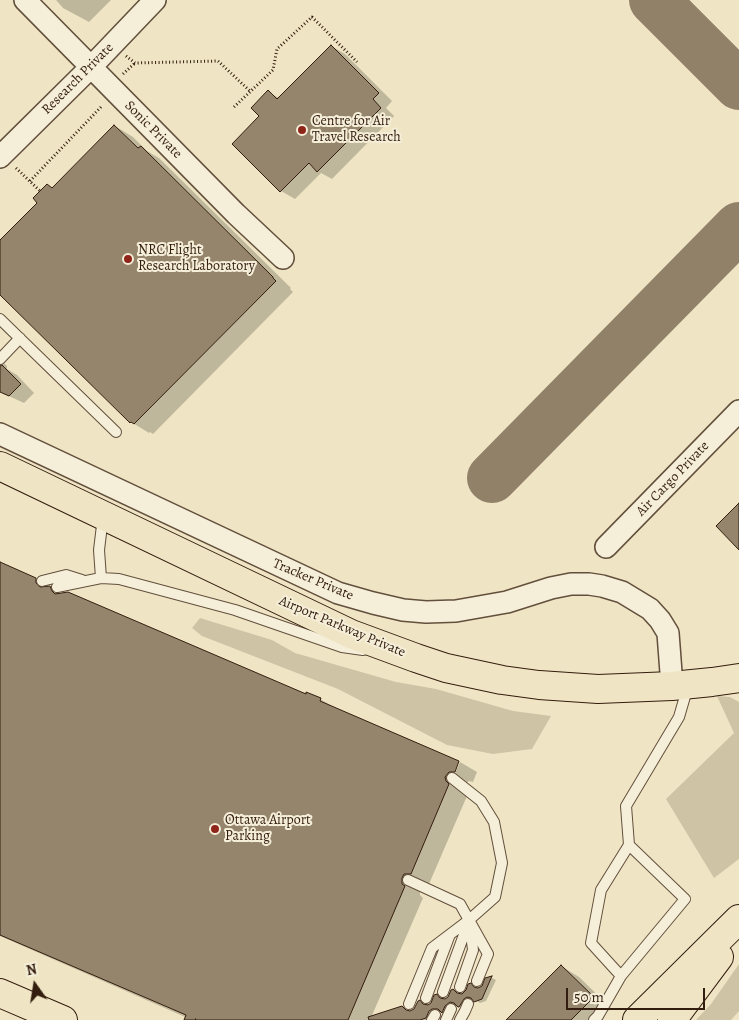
<!DOCTYPE html>
<html>
<head>
<meta charset="utf-8">
<style>
	body { margin:0 }
	#map { position:relative; width:739px; height:1020px; overflow:hidden; background:#efe5c4; font-family:Alegreya,serif }
	canvas { display:block }
	.north { position:absolute; left:10px; top:960px; width:50px; height:50px; -webkit-text-stroke:4px #f5eed9; paint-order:stroke; rotate:347deg; font-size:14px; font-weight:700; line-height:20px; text-align:center; color:#331d0e }
	.north::after { content:''; display:block; margin:auto; width:18px; height:22px; background:#331d0e; clip-path:polygon(50% 0,100% 100%,50% 72%,0 100%) }
	.scale { position:absolute; left:566px; top:988px; width:139px; height:22px; box-sizing:border-box; border:2px solid #331d0e; border-top:0; padding-left:6px; font-size:15px; line-height:18px; white-space:nowrap; color:#331d0e; -webkit-text-stroke:4px #f5eed9; paint-order:stroke }
</style>
</head>
<body>
<div id="map">
<canvas width="739" height="1020"></canvas>
<div class="north">N</div>
<div class="scale">50 m</div>
</div>
<script>
const c = document.querySelector('canvas').getContext('2d');
c.lineJoin = 'round';
function fillPath(path, color) {
  c.fillStyle = color;
  c.fill(path, 'evenodd');
}
function toPath(rows) {
  const path = new Path2D();
  for (const r of rows) {
    path.moveTo(r[0], r[1]);
    for (let i = 2; i < r.length; i += 2) path.lineTo(r[i], r[i + 1]);
  }
  return path;
}
function stroke(path, color, width, dash) {
  c.strokeStyle = color;
  c.lineWidth = width;
  c.lineCap = dash ? 'butt' : 'round';
  c.setLineDash(dash || []);
  c.stroke(path);
}
function drawText(font, color, halo, rows, align = 'center') {
  c.font = font + ' Alegreya,serif';
  c.lineWidth = 4;
  c.setLineDash([]);
  c.textBaseline = 'middle';
  c.strokeStyle = halo;
  c.fillStyle = color;
  for (const [text, x, y, turn = 0] of rows) {
    c.save();
    c.translate(x, y);
    c.rotate((+turn || 0) * Math.PI / 180);
    c.textAlign = isNaN(turn) ? turn : align;
    if (halo) c.strokeText(text, 0, 0);
    c.fillText(text, 0, 0);
    c.restore();
  }
}
fillPath(toPath([
	[200,618,272,640,295,653,396,682,436,689,513,711,551,716,532,749,493,754,447,745,338,689,202,636,192,628],
	[717,696,730,697,739,702,739,859,714,878,666,799,734,733],
	[739,964,739,1011,731,1020,696,1020,711,1004]
]), '#cfc3a5');
fillPath(toPath([
	[56,0,111,0,89,22,63,8],
	[331,46,345,54,392,101,386,108,394,116,332,179,321,173,295,199,281,191,233,144,261,116,268,92,279,98],
	[115,126,133,137,147,151,159,158,291,288,290,289,293,292,153,434,150,432,149,433,131,422,0,293,0,242],
	[0,359,7,366,7,369,17,375,34,393,24,403,0,392],
	[0,564,35,579,62,594,306,696,320,699,339,710,459,762,457,762,451,777,453,778,460,762,477,772,473,782,469,781,464,785,467,796,429,884,423,884,420,888,420,895,423,898,370,1020,192,1020,0,936],
	[561,966,579,977,611,1008,600,1020,508,1020],
	[492,978,496,980,486,1001,480,1003,474,999,472,999,466,1003,463,1009,455,1004,449,1008,446,1014,442,1011,437,1011,430,1020,392,1020,402,1007,408,1012,411,1012,416,1008,419,1001,425,1006,428,1006,432,1004,437,996,445,1000,449,998,453,990,459,995,462,995,470,985,476,989,482,987,486,979]
]), '#0003');
stroke(toPath([
	[654,0,739,85],
	[492,478,739,227]
]), '#918169', 50);
const building = toPath([
	[331,45,379,93,373,99,381,108,317,172,309,163,280,192,232,144,259,116,251,108,268,90,277,99,331,45],
	[114,125,138,148,141,146,273,277,273,278,276,281,134,424,131,422,130,423,0,295,0,240,37,203,33,198,47,184,52,188,114,125],
	[2,365,21,384,9,396,0,392,0,366,2,365],
	[739,503,739,550,716,526,739,503],
	[0,562,36,578,36,583,40,587,50,586,52,591,55,594,68,592,306,694,306,692,321,698,320,701,459,761,455,772,449,772,445,777,446,781,449,784,411,874,404,874,402,878,402,884,405,886,348,1020,184,1020,186,1015,0,935,0,562],
	[561,965,594,997,571,1020,506,1020,561,965],
	[492,976,482,999,474,1002,471,998,467,997,464,999,459,1007,458,1007,454,1003,450,1002,445,1006,442,1013,438,1009,432,1009,429,1011,426,1018,420,1020,369,1020,368,1017,402,1006,406,1010,410,1011,414,1009,418,1001,420,1000,423,1004,428,1005,431,1003,434,995,437,994,440,998,445,999,448,997,451,990,453,989,457,993,462,994,466,990,468,984,471,983,474,987,478,988,482,986,485,978,492,976]
]);
fillPath(building, '#95856d');
stroke(building, '#331d0e', 1);
const lane = toPath([
	[0,319,116,432],
	[0,359,20,338],
	[101,578,99,550,103,517],
	[42,581,66,575,82,580],
	[57,587,101,578,119,579,235,610,342,647,363,650],
	[629,845,685,899,621,976,591,943,601,890,629,845,626,806,679,717,688,686],
	[408,880,460,904,488,954,477,981],
	[460,987,473,950,470,926],
	[443,992,469,921],
	[426,998,449,937],
	[409,1004,432,948,469,920,495,897,502,863,494,822,481,801,452,778],
	[432,1020,435,1015],
	[446,1020,451,1009],
	[460,1020,465,1011,468,1004],
	[594,1020,598,1016,621,976]
]);
const street = toPath([
	[25,0,236,214,283,258],
	[0,157,91,67,155,0],
	[0,434,338,593,373,603,403,610,426,612,456,611,507,602,551,588,571,584,589,584,602,586,622,592,650,609,660,620,668,633,672,686],
	[606,547,739,411]
]);
const highway = toPath([
	[0,466,351,634,416,658,446,668,502,680,539,685,598,689,672,686,712,682,739,678],
	[0,993,63,1020],
	[637,1020,739,919],
	[672,1020,719,957]
]);
stroke(lane, '#624f3c', 12);
stroke(street, '#624f3c', 24);
stroke(highway, '#331d0e', 30);
stroke(toPath([
	[126,56,135,63,218,61,251,92],
	[123,74,135,63],
	[234,107,273,70,277,49,312,17,357,62],
	[16,168,40,191],
	[30,181,102,106],
	[195,1020,196,1020]
]), '#331d0e', 3, [1, 2.5]);
stroke(lane, '#f5eed9', 10);
stroke(street, '#f5eed9', 21);
stroke(highway, '#efe5c4', 28);
for (const [x, y, r, color] of [
	[302,130,5,"#8f2418"],
	[128,259,5,"#8f2418"],
	[215,829,5,"#8f2418"]
]) {
  const dot = new Path2D();
  dot.arc(x, y, r, 0, 2 * Math.PI);
  c.fillStyle = color;
  c.fill(dot);
  stroke(dot, '#f5eed9', 2);
}
drawText('14px', '#331d0e', '#f5eed9', [
	["Research Private",78,79,-45],
	["Sonic Private",153,130,45],
	["Air Cargo Private",673,479,-46],
	["Tracker Private",313,580,23],
	["Airport Parkway Private",342,627,23]
]);
drawText('14px', '#331d0e', '#f5eed9', [
	["Centre for Air",312,122],
	["Travel Research",312,138],
	["NRC Flight",138,251],
	["Research Laboratory",138,267],
	["Ottawa Airport",225,821],
	["Parking",225,837]
], 'left');
</script>
</body>
</html>
